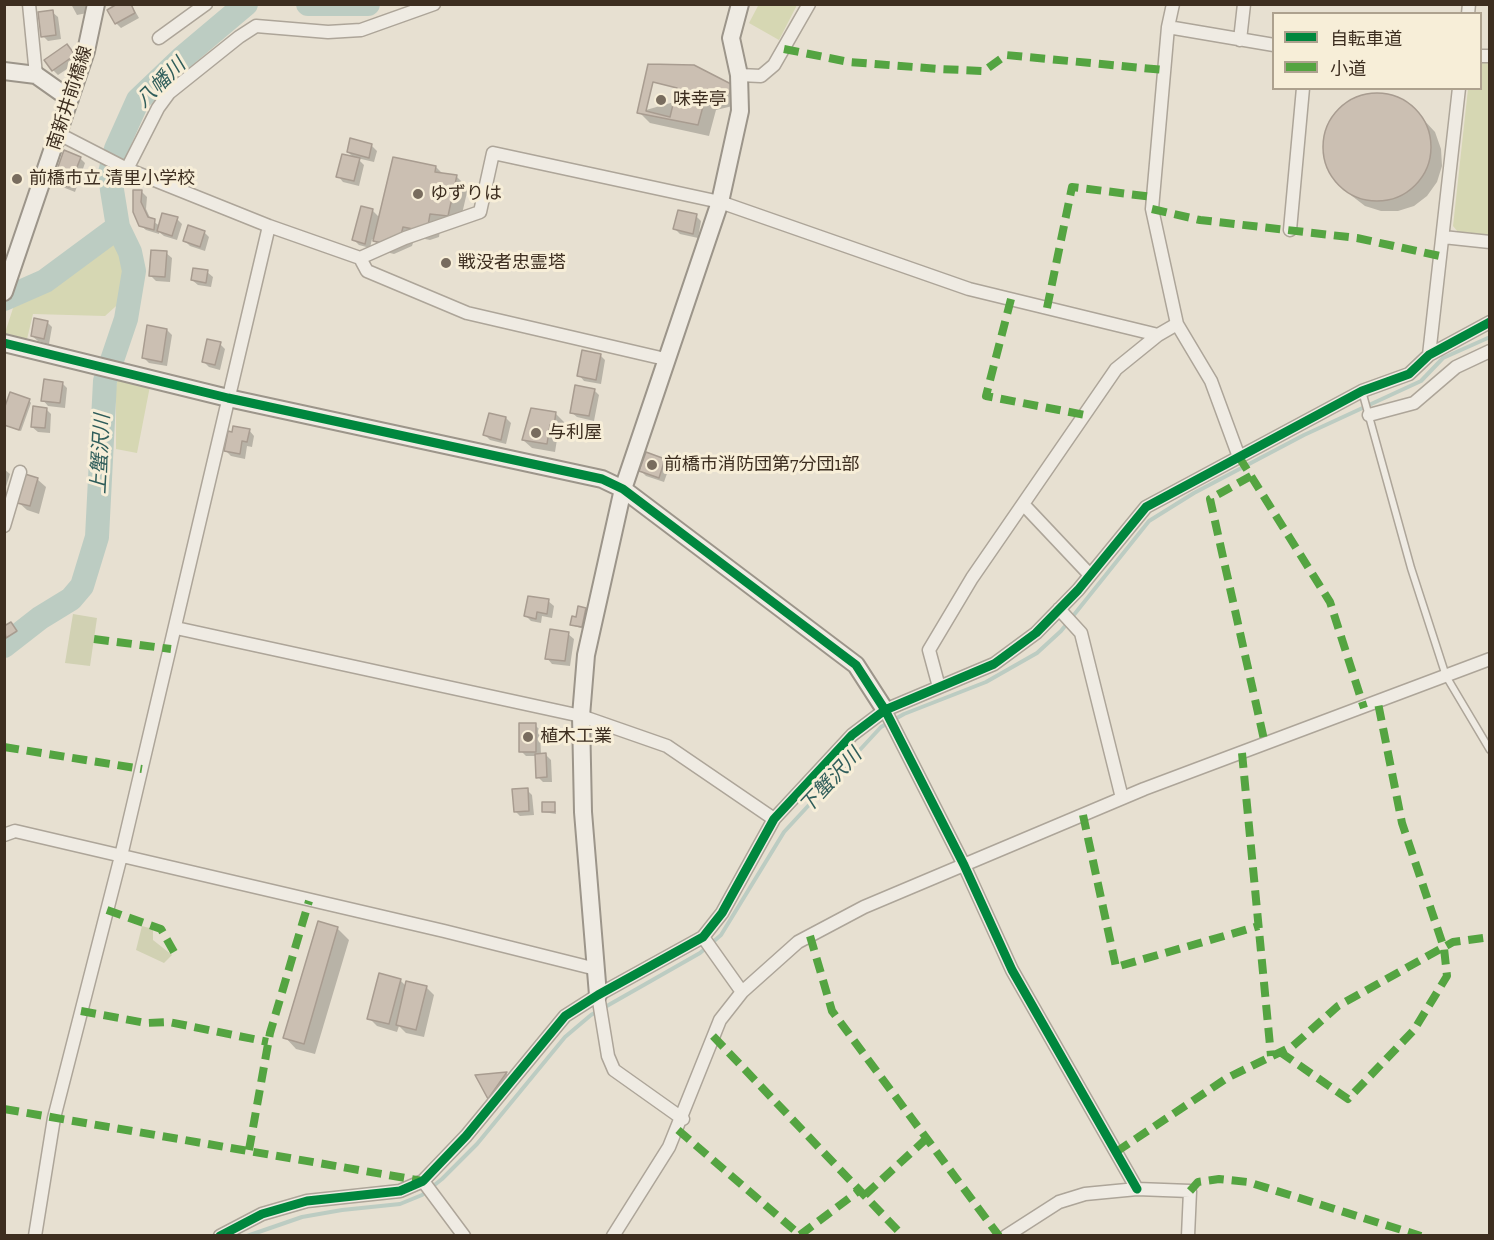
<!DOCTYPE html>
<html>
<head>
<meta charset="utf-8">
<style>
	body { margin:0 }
	#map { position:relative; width:1494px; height:1240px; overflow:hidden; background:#e7e0d1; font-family:"Zilla Slab","Noto Sans JP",serif }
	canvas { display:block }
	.frame { position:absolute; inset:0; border:6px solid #3d2e20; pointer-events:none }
	.legend { position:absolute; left:1272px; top:12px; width:210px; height:78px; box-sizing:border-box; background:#f7eed8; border:2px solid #ada18e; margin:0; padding:8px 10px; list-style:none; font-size:18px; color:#3d2e20 }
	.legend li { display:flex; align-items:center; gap:12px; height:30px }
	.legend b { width:30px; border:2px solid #ada18e }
</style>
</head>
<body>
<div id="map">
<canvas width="1494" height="1240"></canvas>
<div class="frame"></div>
<ul class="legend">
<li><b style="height:8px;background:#00873e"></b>自転車道</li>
<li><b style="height:8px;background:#54a441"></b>小道</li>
</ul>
</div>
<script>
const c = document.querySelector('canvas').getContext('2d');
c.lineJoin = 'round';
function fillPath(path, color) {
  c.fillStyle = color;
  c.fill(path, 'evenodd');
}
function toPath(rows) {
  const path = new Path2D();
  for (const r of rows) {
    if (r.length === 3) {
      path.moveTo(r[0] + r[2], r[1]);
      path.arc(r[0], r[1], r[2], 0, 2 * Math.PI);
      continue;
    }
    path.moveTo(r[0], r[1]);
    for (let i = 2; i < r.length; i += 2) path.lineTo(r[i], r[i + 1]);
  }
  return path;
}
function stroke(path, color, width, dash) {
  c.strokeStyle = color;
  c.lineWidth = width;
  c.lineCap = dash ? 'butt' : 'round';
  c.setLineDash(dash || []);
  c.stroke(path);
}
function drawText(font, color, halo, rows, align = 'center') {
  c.font = font + ' "Zilla Slab","Noto Sans JP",serif';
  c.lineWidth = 6;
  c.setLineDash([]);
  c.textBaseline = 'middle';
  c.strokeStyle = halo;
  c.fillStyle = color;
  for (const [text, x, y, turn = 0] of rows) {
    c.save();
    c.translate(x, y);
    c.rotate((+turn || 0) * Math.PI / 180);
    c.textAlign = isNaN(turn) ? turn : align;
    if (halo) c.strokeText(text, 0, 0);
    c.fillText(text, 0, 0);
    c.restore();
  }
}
fillPath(toPath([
	[759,4,797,5,779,40,749,23],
	[1481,63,1489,63,1489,235,1458,232,1453,226,1468,89,1480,88],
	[115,237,126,266,124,299,105,316,33,314,27,339,5,333,14,305,45,289],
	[118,378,150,386,137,453,116,449,116,388]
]), '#d6d7b3');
fillPath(toPath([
	[73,614,97,618,90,666,65,663],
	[142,926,153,929,153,940,172,955,164,963,136,950]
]), '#d1d1b3');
fillPath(toPath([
	[71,4,85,4,87,13,77,15],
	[120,4,131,4,139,18,121,28,116,23],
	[52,12,58,17,61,39,48,41,43,36],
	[72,51,79,61,58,75,53,70],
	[730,86,742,97,741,104,716,110,709,136,650,123,639,112],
	[1378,94,1395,97,1411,106,1435,132,1441,149,1442,166,1437,182,1427,196,1414,206,1398,211,1381,211,1365,206,1352,196,1330,170,1325,154,1326,136,1332,119,1344,106,1360,97],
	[371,145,377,151,374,162,357,158,364,165,359,186,343,182,338,176,355,159,348,152],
	[80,158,85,163,75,192,60,186,54,181],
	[436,167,443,174,456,176,468,188,459,227,441,224,439,237,430,240,415,237,412,246,394,254,386,252,372,239,370,248,359,245,354,240,373,211,380,218],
	[142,192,147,197,146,209,151,220,160,226,177,219,182,224,177,240,164,236,159,232,159,234,146,230,140,225,134,212],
	[696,216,701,221,698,238,680,234,675,229],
	[204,232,209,237,205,251,190,246,185,241],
	[166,253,172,258,170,282,156,281,151,276],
	[207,272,213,277,211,287,198,285,192,280],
	[47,322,52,327,49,344,38,341,32,336],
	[167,330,172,335,167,366,149,363,144,358],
	[220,344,225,349,220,370,209,367,204,362],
	[600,355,605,360,601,384,584,381,579,375],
	[62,383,67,388,65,408,48,406,43,400],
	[594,390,599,395,594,421,577,417,571,412],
	[29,400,31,403,21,431,4,425,4,413],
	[46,409,51,414,50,433,38,432,32,427],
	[556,414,564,422,562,434,558,433,555,452,532,448,523,440],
	[506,418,511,423,506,444,490,440,485,435],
	[249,430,254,436,252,447,247,446,245,459,231,456,226,451],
	[665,460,670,465,664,482,646,476,641,471],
	[4,469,10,474,4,493],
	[37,479,46,487,39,514,27,510,18,502],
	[548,601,554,606,552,618,542,616,541,623,531,621,526,616],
	[585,609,588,612,584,629,574,626,572,624],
	[13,626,18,634,9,640,4,628],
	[568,634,574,639,570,666,552,664,547,658],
	[535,725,540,730,541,755,546,755,551,760,552,782,543,782,538,777,537,756,526,756,521,751],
	[527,790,532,795,534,815,520,816,515,811],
	[554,803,556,814,543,812],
	[337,928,349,940,315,1054,296,1049,285,1037],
	[400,980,407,987,426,987,434,995,424,1037,406,1033,399,1026,397,1032,377,1026,369,1018],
	[506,1073,511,1078,494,1102,478,1076]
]), '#0003');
stroke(toPath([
	[247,1236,302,1217,342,1210,400,1204,422,1195,442,1179,477,1144,565,1037,591,1015,700,953,721,935,784,832,881,727,904,714,986,682,1037,653,1061,631,1149,521,1194,493,1304,435,1421,381,1443,358,1490,337]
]), '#bcccc2', 4);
stroke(toPath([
	[308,4,368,4],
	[4,299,45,281,118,227],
	[4,646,40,618,71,599,82,586,97,537,105,381,126,319,134,271,130,252,118,227,112,190,110,173,116,149,138,100,182,58,246,4]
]), '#bcccc2', 24);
const building = toPath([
	[117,4,131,4,135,13,115,24,107,10,117,4],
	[53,10,56,35,41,37,38,12,53,10],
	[67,44,75,55,52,71,44,60,67,44],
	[648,64,694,65,731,84,730,93,705,99,698,125,637,113,648,64],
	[653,82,677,88,670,117,646,111,653,82],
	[1377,147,54],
	[350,138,372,144,369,158,347,152,350,138],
	[64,150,81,157,69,187,53,181,64,150],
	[342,154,360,158,354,181,336,177,342,154],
	[393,157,436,166,435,172,457,175,448,216,430,214,428,226,418,230,403,227,401,235,382,243,373,241,393,157],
	[133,190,142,190,141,202,148,217,155,219,154,230,139,226,133,212,133,190],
	[361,206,373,209,365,244,352,240,361,206],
	[678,210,697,214,693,234,673,229,678,210],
	[162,213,178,217,172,236,157,231,162,213],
	[188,225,205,231,200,247,183,241,188,225],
	[151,250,167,251,165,277,149,276,151,250],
	[193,268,208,270,206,283,191,280,193,268],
	[34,318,48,321,44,339,31,336,34,318],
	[147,325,167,329,162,362,142,358,147,325],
	[207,339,221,342,215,365,202,362,207,339],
	[582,350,601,354,596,380,577,376,582,350],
	[44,379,63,382,60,403,41,401,44,379],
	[575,385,595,389,589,416,570,413,575,385],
	[10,392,30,399,19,430,4,425,4,409,10,392],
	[33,406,47,408,45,428,31,427,33,406],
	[531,408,556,412,554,426,550,425,547,444,522,440,531,408],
	[489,413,506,417,501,440,483,435,489,413],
	[233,426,250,429,247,442,242,441,240,454,224,451,228,431,232,432,233,426],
	[646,452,665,459,659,478,639,471,646,452],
	[25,474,38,478,30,506,17,503,25,474],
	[528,596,549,599,547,614,537,612,536,619,524,616,528,596],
	[578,606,586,608,582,627,570,625,572,616,576,617,578,606],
	[11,622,17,631,6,638,4,626,11,622],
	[550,629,569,632,565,661,545,659,550,629],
	[519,723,536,723,536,752,519,752,519,723],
	[546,753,547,777,536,778,535,754,546,753],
	[528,788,529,811,514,812,512,789,528,788],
	[542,802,555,802,555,812,542,812,542,802],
	[318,921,338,927,304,1044,283,1038,318,921],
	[379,973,401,979,389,1024,367,1019,379,973],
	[406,981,427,986,416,1030,396,1025,406,981],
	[507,1072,488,1099,475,1075,507,1072]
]);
fillPath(building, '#cbbfb2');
stroke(building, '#a89c90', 1.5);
const lane = toPath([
	[1362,391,1411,568,1446,676,1490,750]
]);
const street = toPath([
	[29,4,36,75],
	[1173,4,1168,27,1152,209,1177,324],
	[1468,14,1469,4],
	[1168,27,1274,45],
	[159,38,206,4],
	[1240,40,1244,4],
	[1480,56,1490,56],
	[739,75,761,76,774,65,809,4],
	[59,134,127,169,269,226,360,258,367,271,467,313,665,359],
	[127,169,158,108,169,93,239,37,256,26,328,32,361,30,434,4],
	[1290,230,1303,88],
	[1443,237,1490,242],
	[360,258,405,238,480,212,493,153,720,202,969,289,1158,335],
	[1429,355,1459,88],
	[1369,415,1414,403,1456,367,1490,351],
	[1023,504,1090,575],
	[4,526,20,472],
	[1059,609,1081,633,1122,798],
	[176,628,581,716,667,746,774,819],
	[939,687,929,650,972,578,1116,369,1158,335,1177,324,1211,381,1239,457],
	[885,710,964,865,1012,970,1137,1189],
	[4,835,15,831,444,931,596,969],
	[703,937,742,992],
	[598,995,608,1056,614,1070,683,1119],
	[423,1181,464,1236],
	[35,1236,54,1118,121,856,269,226],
	[220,1236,262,1214,307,1201,400,1191,423,1181,466,1136,565,1016,598,995,703,937,722,913,774,819,852,735,885,710,994,664,1036,633,1078,590,1146,507,1362,391,1409,374,1429,355,1490,322],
	[613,1236,669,1147,720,1020,742,992,798,942,864,907,1144,789,1490,659],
	[1006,1236,1059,1202,1085,1194,1137,1189,1190,1191,1188,1236]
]);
const secondary = toPath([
	[4,71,36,75,70,99],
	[4,292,86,51,96,4],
	[4,343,228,398,602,479,623,489,856,665,885,710],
	[598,995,583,812,581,716,586,655,623,489,720,202,740,111,739,75,731,38,740,4]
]);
stroke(lane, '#ada599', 9);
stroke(street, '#ada599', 15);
stroke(secondary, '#9c958a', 20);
stroke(lane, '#efebe3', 6);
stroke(street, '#efebe3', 12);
stroke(secondary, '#efebe3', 16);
stroke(toPath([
	[784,49,849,62,940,69,984,71,1006,55,1164,70],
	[1152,209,1200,220,1357,238,1440,256],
	[1011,299,986,396,1085,415],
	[1047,308,1072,187,1153,197],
	[1239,457,1330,602,1364,708],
	[1251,476,1210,499,1265,744],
	[94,639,171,649],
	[4,747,142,769],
	[1242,753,1271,1056],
	[1083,815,1116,967,1259,926],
	[107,910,161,929,174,952],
	[810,936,832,1011,999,1236],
	[81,1011,146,1023,169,1022,268,1042],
	[713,1036,903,1236],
	[1280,1052,1348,1099,1414,1030,1447,976,1444,948,1402,823,1378,703],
	[4,1109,423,1181],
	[678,1130,800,1235,860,1190],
	[249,1150,270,1033,309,901],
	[1116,1152,1227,1078,1293,1046,1338,1006,1453,942,1490,937],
	[1190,1191,1198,1182,1219,1179,1248,1182,1421,1236],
	[865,1195,926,1139]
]), '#54a441', 8, [15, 8]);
stroke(toPath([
	[4,343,228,398,602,479,623,489,856,665,885,710,964,865,1012,970,1137,1189],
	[220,1236,262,1214,307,1201,400,1191,423,1181,466,1136,565,1016,598,995,703,937,722,913,774,819,852,735,885,710,994,664,1036,633,1078,590,1146,507,1362,391,1409,374,1429,355,1490,322]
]), '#00873e', 9);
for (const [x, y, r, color] of [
	[661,100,6,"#786c5e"],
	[17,179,6,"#786c5e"],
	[418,194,6,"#786c5e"],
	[446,263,6,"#786c5e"],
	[536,433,6,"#786c5e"],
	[652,465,6,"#786c5e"],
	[528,737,6,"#786c5e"]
]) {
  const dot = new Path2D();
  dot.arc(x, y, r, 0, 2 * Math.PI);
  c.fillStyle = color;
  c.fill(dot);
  stroke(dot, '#f7eed8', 2);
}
drawText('18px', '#3d2e20', '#f7eed8', [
	["南新井前橋線",70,98,-72]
]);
drawText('18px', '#3d2e20', '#f7eed8', [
	["味幸亭",673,100],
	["前橋市立 清里小学校",29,179],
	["ゆずりは",430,194],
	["戦没者忠霊塔",458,263],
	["与利屋",548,433],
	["前橋市消防団第7分団1部",664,465],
	["植木工業",540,737]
], 'left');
drawText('italic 20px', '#2f5d5a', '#f7eed8', [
	["八幡川",161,83,-45],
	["上蟹沢川",101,454,-87],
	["下蟹沢川",831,781,-47]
]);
</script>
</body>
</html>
